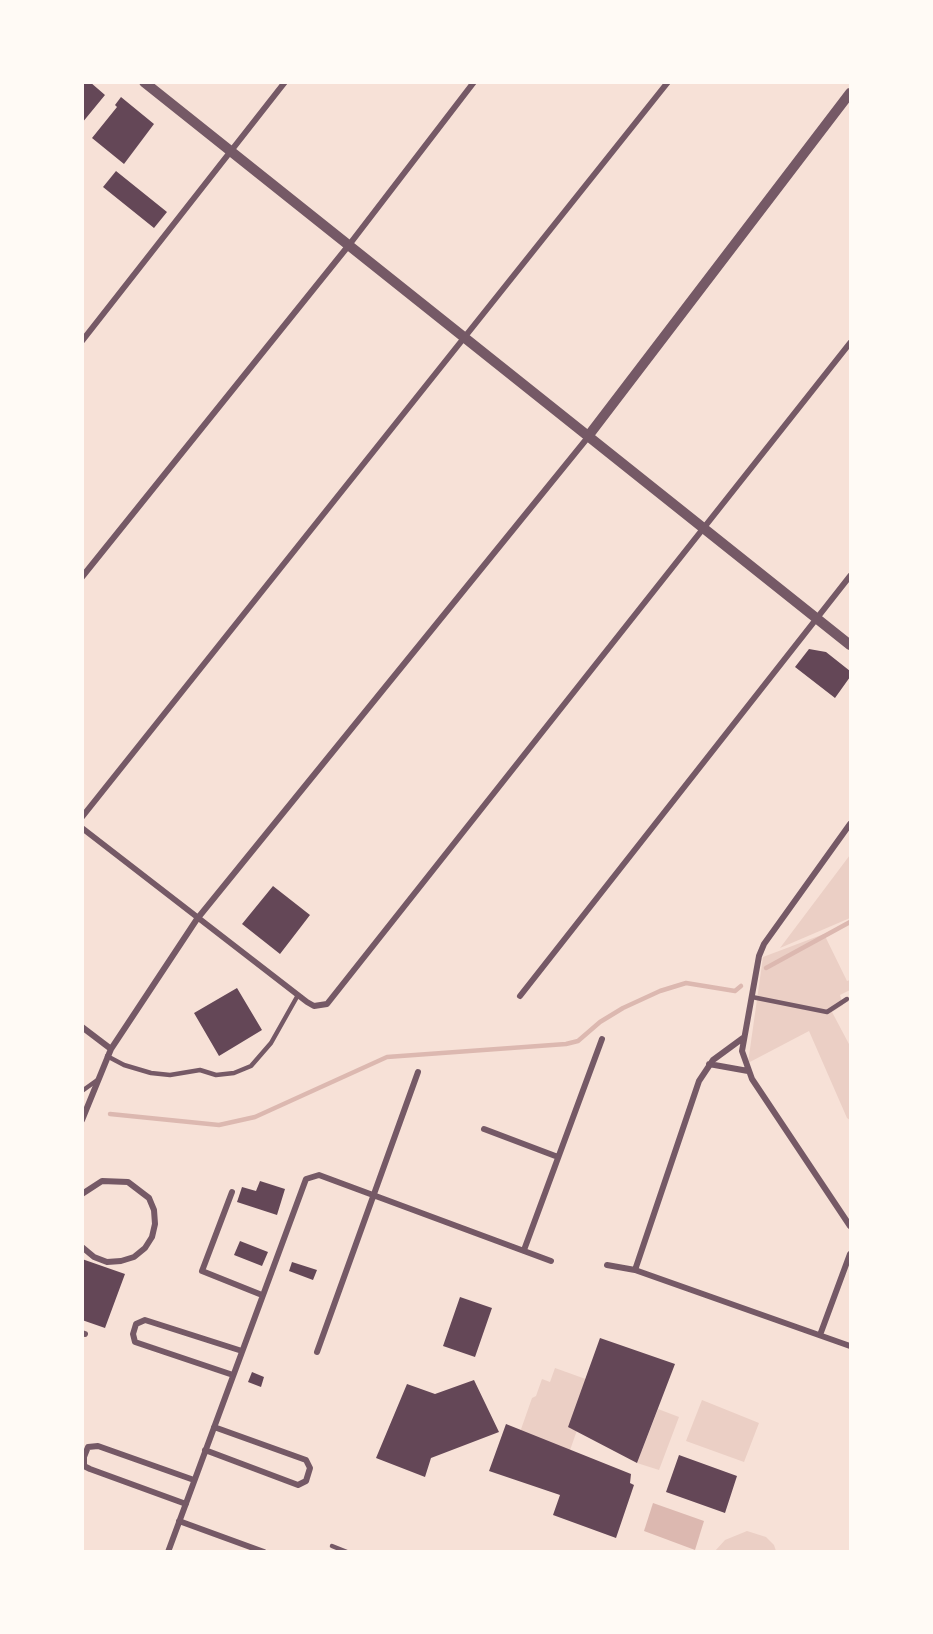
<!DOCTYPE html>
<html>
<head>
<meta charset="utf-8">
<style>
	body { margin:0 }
	#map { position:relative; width:933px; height:1634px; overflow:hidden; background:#f7e1d7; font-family:"Libre Baskerville",serif }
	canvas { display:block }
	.frame { position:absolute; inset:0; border:84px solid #fffaf5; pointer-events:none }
</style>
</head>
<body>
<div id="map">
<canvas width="933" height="1634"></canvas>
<div class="frame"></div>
</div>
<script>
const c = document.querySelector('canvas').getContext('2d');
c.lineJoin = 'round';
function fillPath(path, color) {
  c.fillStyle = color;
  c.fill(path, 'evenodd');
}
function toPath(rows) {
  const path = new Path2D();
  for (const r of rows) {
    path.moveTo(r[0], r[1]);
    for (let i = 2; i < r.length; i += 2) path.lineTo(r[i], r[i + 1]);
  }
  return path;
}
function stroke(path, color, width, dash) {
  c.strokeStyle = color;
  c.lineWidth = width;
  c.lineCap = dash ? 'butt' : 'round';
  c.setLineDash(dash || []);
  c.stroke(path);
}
fillPath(toPath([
	[850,855,850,918,780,948],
	[824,934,847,981,850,980,850,990,840,995,843,1005,832,1012,850,1046,850,1120,847,1118,809,1031,748,1063,763,957],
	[555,1368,594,1382,569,1453,519,1435,532,1398,536,1396,542,1379,550,1382],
	[702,1400,759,1423,744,1462,686,1441],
	[658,1409,679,1417,659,1470,637,1463],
	[747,1531,766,1537,774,1545,776,1551,715,1551,725,1540]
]), '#ebcfc5');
fillPath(toPath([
	[653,1503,704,1521,695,1550,644,1531]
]), '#dcb8b0');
stroke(toPath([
	[766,968,850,922],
	[110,1114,219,1125,255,1117,387,1057,566,1044,578,1041,600,1022,623,1008,660,991,686,983,735,991,741,986]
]), '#dcb8b0', 4.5);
fillPath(toPath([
	[84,82,90,82,105,95,82,123],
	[121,97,154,124,124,164,92,138,117,107,115,105],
	[116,171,167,212,154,228,103,187],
	[809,649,826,652,850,671,850,677,835,698,795,667],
	[273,886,310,915,280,954,242,924],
	[237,988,262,1030,219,1056,194,1013],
	[260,1181,285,1189,277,1215,237,1202,242,1187,256,1191],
	[240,1241,268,1252,262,1266,234,1255],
	[82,1259,125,1274,105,1328,82,1320],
	[292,1262,317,1270,313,1280,289,1271],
	[460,1297,492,1308,475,1357,443,1346],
	[600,1338,675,1364,637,1463,568,1427],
	[252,1372,264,1377,261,1387,248,1382],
	[474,1380,499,1432,431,1458,425,1477,376,1458,407,1384,435,1394],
	[506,1424,631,1474,630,1483,634,1485,616,1538,553,1515,560,1495,489,1471],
	[679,1455,737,1476,725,1513,666,1492]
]), '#644757');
stroke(toPath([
	[752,997,827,1012,847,999],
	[107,1056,124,1065,151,1073,170,1075,200,1070,216,1075,234,1073,251,1066,271,1043,298,995],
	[82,1091,96,1081],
	[332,1546,347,1552]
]), '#755966', 4.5);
stroke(toPath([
	[82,341,285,82],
	[82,577,349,245,474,82],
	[82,817,668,82],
	[850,824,764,944,759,956,742,1051,752,1079,850,1226],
	[82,828,307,1002,314,1006,327,1004,850,343],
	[520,996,850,576],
	[82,1027,111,1049],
	[709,1064,748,1071],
	[82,1120,111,1049,197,919,589,436],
	[484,1129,558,1157],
	[232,1192,202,1271,262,1295],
	[82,1194,102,1181,128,1182,149,1198,154,1210,155,1224,152,1237,145,1248,134,1257,121,1261,107,1262,94,1257,82,1247],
	[524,1250,602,1039],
	[607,1265,635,1270,850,1346],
	[635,1270,699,1081,713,1060,743,1038],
	[82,1333,85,1334],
	[820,1335,850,1254],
	[317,1352,418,1072],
	[233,1375,135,1342,133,1334,136,1324,145,1320,242,1351],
	[205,1450,298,1485,306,1481,310,1468,306,1460,214,1427],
	[186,1504,90,1469,84,1466,84,1457,88,1447,98,1446,194,1480],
	[179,1521,264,1552],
	[168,1552,306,1179,319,1175,551,1261]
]), '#755966', 6);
stroke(toPath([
	[144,82,850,645],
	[589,435,850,93]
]), '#755966', 10);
</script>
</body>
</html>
